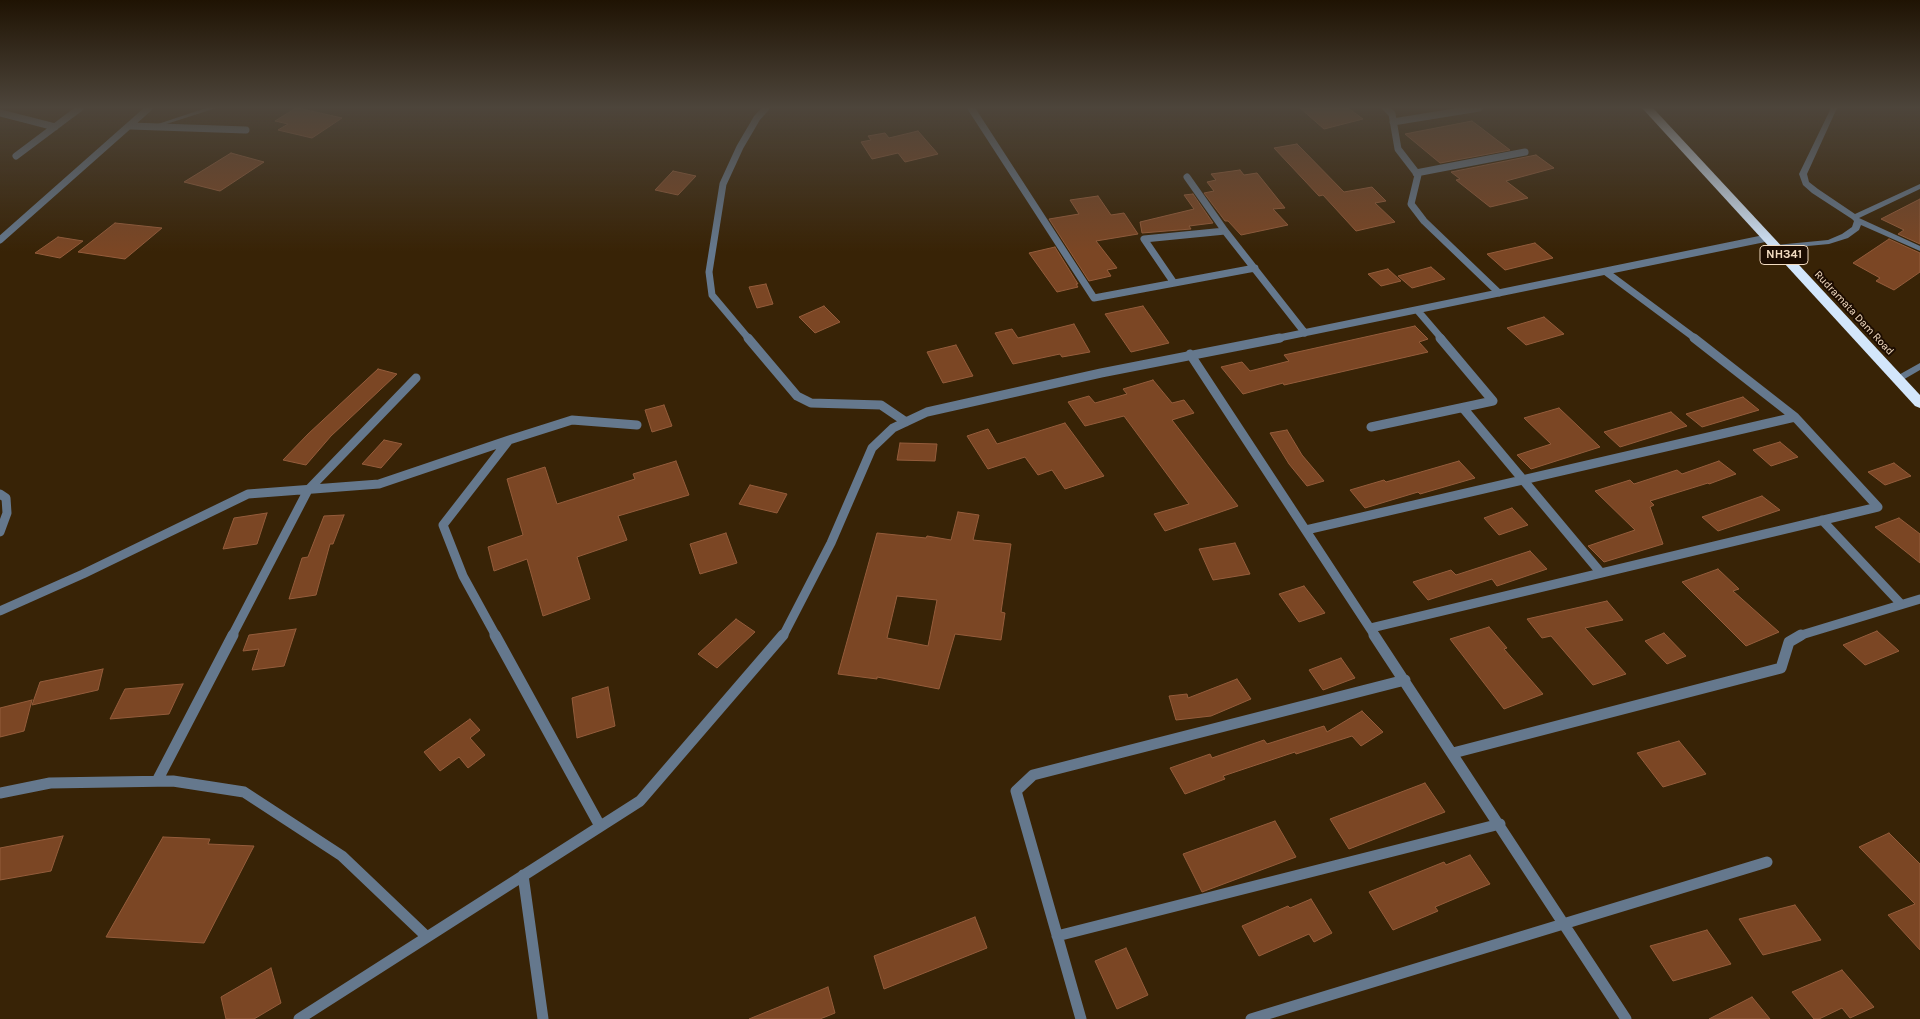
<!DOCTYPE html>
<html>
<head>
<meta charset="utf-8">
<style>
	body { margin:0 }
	canvas { display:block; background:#382306 }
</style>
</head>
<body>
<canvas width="1920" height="1019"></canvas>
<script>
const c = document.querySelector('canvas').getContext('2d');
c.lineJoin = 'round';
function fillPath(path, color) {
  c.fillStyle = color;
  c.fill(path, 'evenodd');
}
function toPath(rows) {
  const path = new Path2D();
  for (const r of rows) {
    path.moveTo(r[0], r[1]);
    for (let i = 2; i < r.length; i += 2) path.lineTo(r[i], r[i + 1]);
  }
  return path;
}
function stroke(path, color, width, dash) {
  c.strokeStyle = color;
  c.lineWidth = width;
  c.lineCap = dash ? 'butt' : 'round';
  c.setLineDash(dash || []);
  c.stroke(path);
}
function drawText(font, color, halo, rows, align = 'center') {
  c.font = font + ' Karla,sans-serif';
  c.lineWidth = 4;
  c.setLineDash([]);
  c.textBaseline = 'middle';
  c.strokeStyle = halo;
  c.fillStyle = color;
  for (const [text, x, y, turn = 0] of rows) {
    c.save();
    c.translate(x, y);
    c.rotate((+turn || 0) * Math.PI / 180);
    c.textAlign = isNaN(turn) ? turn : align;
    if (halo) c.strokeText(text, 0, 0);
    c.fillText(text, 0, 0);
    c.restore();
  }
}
const building = toPath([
	[296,108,298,108,342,118,312,138,278,130,288,124,275,121,296,108],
	[1300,108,1348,108,1363,119,1324,129,1300,108],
	[1472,121,1510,150,1440,163,1405,134,1472,121],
	[918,131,938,154,905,162,898,153,872,159,861,142,871,140,868,136,885,133,889,138,918,131],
	[1297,144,1344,192,1372,187,1386,201,1375,203,1395,222,1356,231,1323,195,1319,196,1274,148,1297,144],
	[231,153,264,162,220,191,184,182,231,153],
	[1536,155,1554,168,1506,181,1528,198,1490,207,1456,180,1460,179,1451,172,1536,155],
	[1240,170,1244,175,1257,173,1285,208,1273,209,1288,225,1241,235,1228,221,1225,221,1204,193,1214,191,1207,182,1216,180,1211,174,1240,170],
	[673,171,696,176,678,195,655,190,673,171],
	[1193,194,1213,223,1189,226,1191,229,1142,233,1140,222,1194,209,1184,195,1193,194],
	[1098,196,1111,215,1124,213,1138,234,1096,241,1117,268,1107,270,1111,276,1089,281,1049,219,1079,214,1070,200,1098,196],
	[1920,199,1920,244,1898,234,1904,230,1881,219,1920,199],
	[115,223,162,228,125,259,78,252,115,223],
	[58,237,83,241,60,258,35,253,58,237],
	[1889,239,1920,253,1920,272,1894,290,1876,281,1880,278,1853,263,1889,239],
	[1535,243,1553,258,1505,270,1487,254,1535,243],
	[1055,247,1078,284,1076,284,1078,287,1057,292,1029,253,1055,247],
	[1431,267,1445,279,1412,288,1398,276,1431,267],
	[1388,269,1401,281,1381,286,1368,274,1388,269],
	[766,284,773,304,757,308,749,287,766,284],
	[824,306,840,322,815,333,799,317,824,306],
	[1143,306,1169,343,1131,352,1105,314,1143,306],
	[1544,317,1564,334,1526,345,1507,328,1544,317],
	[1074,324,1090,352,1062,357,1060,354,1013,364,995,333,1012,329,1018,338,1074,324],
	[1415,326,1428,339,1419,342,1428,352,1284,385,1283,383,1243,394,1221,367,1242,362,1250,371,1289,361,1284,355,1415,326],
	[956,345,973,376,943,383,927,352,956,345],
	[378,369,397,374,331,436,306,465,283,460,308,434,378,369],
	[1153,380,1172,403,1184,400,1194,413,1172,420,1238,506,1165,531,1154,514,1189,504,1124,416,1085,426,1068,402,1089,396,1095,403,1127,394,1123,389,1153,380],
	[1743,397,1759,410,1702,427,1686,414,1743,397],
	[664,405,672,426,652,432,645,410,664,405],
	[1559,408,1600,447,1531,469,1517,455,1551,444,1524,418,1559,408],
	[1671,412,1687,426,1620,447,1604,432,1671,412],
	[1065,423,1104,476,1065,489,1052,470,1038,475,1025,457,988,469,967,436,988,429,997,444,1065,423],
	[1287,430,1302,455,1324,481,1307,486,1289,464,1270,433,1287,430],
	[384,440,402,444,381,468,362,464,384,440],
	[1780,442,1798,457,1771,466,1753,450,1780,442],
	[900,443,937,444,935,461,897,460,900,443],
	[676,461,689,495,618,516,627,540,577,557,590,599,543,616,527,559,494,571,488,547,523,535,507,479,545,467,557,504,635,479,633,474,676,461],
	[1459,461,1475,478,1420,494,1418,492,1365,508,1350,490,1384,480,1386,482,1459,461],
	[1719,461,1736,474,1709,484,1708,483,1650,501,1654,505,1650,507,1663,544,1604,562,1588,546,1635,530,1595,491,1630,480,1634,484,1677,470,1682,474,1719,461],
	[1894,463,1911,476,1885,485,1868,472,1894,463],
	[750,485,787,494,777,513,739,504,750,485],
	[1762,496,1780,510,1718,531,1702,517,1762,496],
	[1512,508,1528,525,1499,535,1484,518,1512,508],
	[958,512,979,515,973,540,1011,544,1001,612,1005,613,1001,640,955,634,939,689,877,677,877,679,838,674,877,533,926,538,927,536,951,540,958,512],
	[897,596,937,600,928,646,887,638,897,596],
	[267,513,257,544,223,549,234,518,267,513],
	[344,515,333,544,330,544,316,595,289,599,302,558,308,557,324,516,344,515],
	[1899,518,1920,534,1920,563,1875,527,1899,518],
	[726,533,737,563,700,574,690,544,726,533],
	[1235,543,1250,574,1213,580,1199,549,1235,543],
	[1530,551,1547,569,1497,586,1492,579,1428,600,1413,582,1451,570,1456,575,1530,551],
	[1718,569,1739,589,1733,591,1779,632,1746,646,1682,582,1718,569],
	[1304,586,1325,613,1299,622,1279,594,1304,586],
	[1607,601,1623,620,1585,628,1626,674,1593,685,1551,636,1542,638,1527,619,1607,601],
	[736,619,755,632,717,668,698,654,736,619],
	[1489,627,1507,648,1504,649,1543,694,1504,709,1450,639,1489,627],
	[296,629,284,666,252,670,259,649,243,651,249,635,296,629],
	[1877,631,1899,651,1865,665,1843,645,1877,631],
	[1664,633,1686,656,1667,664,1645,641,1664,633],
	[1341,658,1355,678,1323,690,1309,670,1341,658],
	[103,669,98,690,32,705,40,682,103,669],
	[1237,679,1251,699,1211,716,1176,720,1169,696,1187,694,1188,698,1237,679],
	[183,684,169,714,110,719,125,689,183,684],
	[608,687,615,726,577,738,572,698,608,687],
	[32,700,24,731,0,737,0,708,32,700],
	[1362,711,1383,732,1361,746,1352,736,1296,754,1295,752,1223,776,1225,779,1185,794,1170,768,1210,754,1212,758,1264,740,1267,744,1324,726,1327,732,1362,711],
	[470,719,480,730,470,738,485,755,468,768,459,757,440,771,424,752,470,719],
	[1679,741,1706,774,1663,787,1637,753,1679,741],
	[1425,783,1445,812,1349,849,1330,819,1425,783],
	[1275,821,1296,857,1202,892,1183,854,1275,821],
	[1889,833,1920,864,1920,950,1888,915,1915,904,1859,847,1889,833],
	[63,836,51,871,0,880,0,848,63,836],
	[163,837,210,839,208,844,254,846,204,943,106,937,163,837],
	[1470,855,1490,884,1435,907,1438,911,1393,930,1369,892,1444,862,1446,865,1470,855],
	[1311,899,1332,933,1314,942,1309,934,1259,956,1242,926,1288,906,1290,908,1311,899],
	[1795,905,1821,940,1763,955,1739,919,1795,905],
	[975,917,987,948,884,989,874,956,975,917],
	[1707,930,1731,964,1673,981,1650,946,1707,930],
	[1126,948,1148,995,1117,1009,1095,961,1126,948],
	[271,968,281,1003,254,1019,226,1019,221,997,271,968],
	[1842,970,1874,1007,1850,1018,1842,1008,1819,1019,1814,1019,1792,992,1842,970],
	[828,987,835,1013,820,1019,749,1019,828,987],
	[1752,997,1770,1019,1709,1019,1752,997]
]);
fillPath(building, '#7b4624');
stroke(building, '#945c3b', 1);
stroke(toPath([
	[971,108,1094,298,1255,268],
	[1386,108,1392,114,1398,149,1418,175,1411,204,1424,221,1499,293],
	[0,113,55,127],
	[1393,122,1479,108],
	[131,126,246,130],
	[16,156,80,108],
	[1416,173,1525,152],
	[1187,177,1225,231,1305,333],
	[0,240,149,108],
	[1606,272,1696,339],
	[1174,283,1144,239,1225,231],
	[1418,311,1442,339],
	[749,339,712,295,709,272,723,184,740,147,757,118,766,108],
	[1274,339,1767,238]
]), '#65788d', 7);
stroke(toPath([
	[748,338,797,396,811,403,881,405,906,422],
	[1694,338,1795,417,1878,507],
	[1190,354,1375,636],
	[1463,408,1601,573],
	[1371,427,1493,401,1440,338],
	[0,494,6,498,7,513,0,532],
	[1822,520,1901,604],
	[1306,530,1795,417],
	[0,611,83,574,248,494,379,484,509,440],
	[1371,628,1878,507],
	[232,636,308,490,416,378],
	[496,636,463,576,443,525,509,440,572,420,637,425],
	[783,636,831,543,872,448,893,428,927,412,1101,373,1280,338],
	[1798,636,1920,599]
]), '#65788d', 9);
stroke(toPath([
	[495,635,600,826],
	[1374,635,1626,1019],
	[1453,753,1781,668,1789,642,1801,635],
	[157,781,233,635],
	[0,793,50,783,173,781,244,792,342,856,427,937],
	[523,875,543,1019],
	[1057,936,1500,824],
	[299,1019,640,801,783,635],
	[1081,1019,1016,791,1033,775,1405,680],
	[1251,1019,1767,862]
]), '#65788d', 11);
fillPath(toPath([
	[206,108,216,108,154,128,149,127,206,108],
	[1831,108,1837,108,1807,174,1809,182,1818,189,1855,214,1920,184,1920,189,1859,218,1920,246,1920,251,1861,225,1859,230,1848,238,1829,244,1776,249,1772,247,1776,245,1828,240,1842,234,1852,227,1854,221,1852,219,1812,193,1803,185,1799,174,1831,108],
	[1920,363,1920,370,1901,381,1895,381,1894,379,1895,377,1920,363]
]), '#65788d');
fillPath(toPath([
	[1642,108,1653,108,1920,395,1920,408,1915,406,1642,108]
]), '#d3e6fb');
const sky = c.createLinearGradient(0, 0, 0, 251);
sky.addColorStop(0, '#1f1303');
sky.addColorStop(0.43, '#4d453b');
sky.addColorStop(1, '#4d453b00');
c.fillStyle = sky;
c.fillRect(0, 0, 1920, 251);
drawText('11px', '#f2dbc0', '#1c0c00', [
	["Rudramata Dam Road",1854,313,47]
]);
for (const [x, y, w] of [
	[1784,255,48]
]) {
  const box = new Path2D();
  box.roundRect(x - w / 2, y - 9.5, w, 19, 4);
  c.fillStyle = '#1c0c00';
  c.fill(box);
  stroke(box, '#f2dbc0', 1);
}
drawText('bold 12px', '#f2dbc0', null, [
	["NH341",1784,255]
]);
</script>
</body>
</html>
